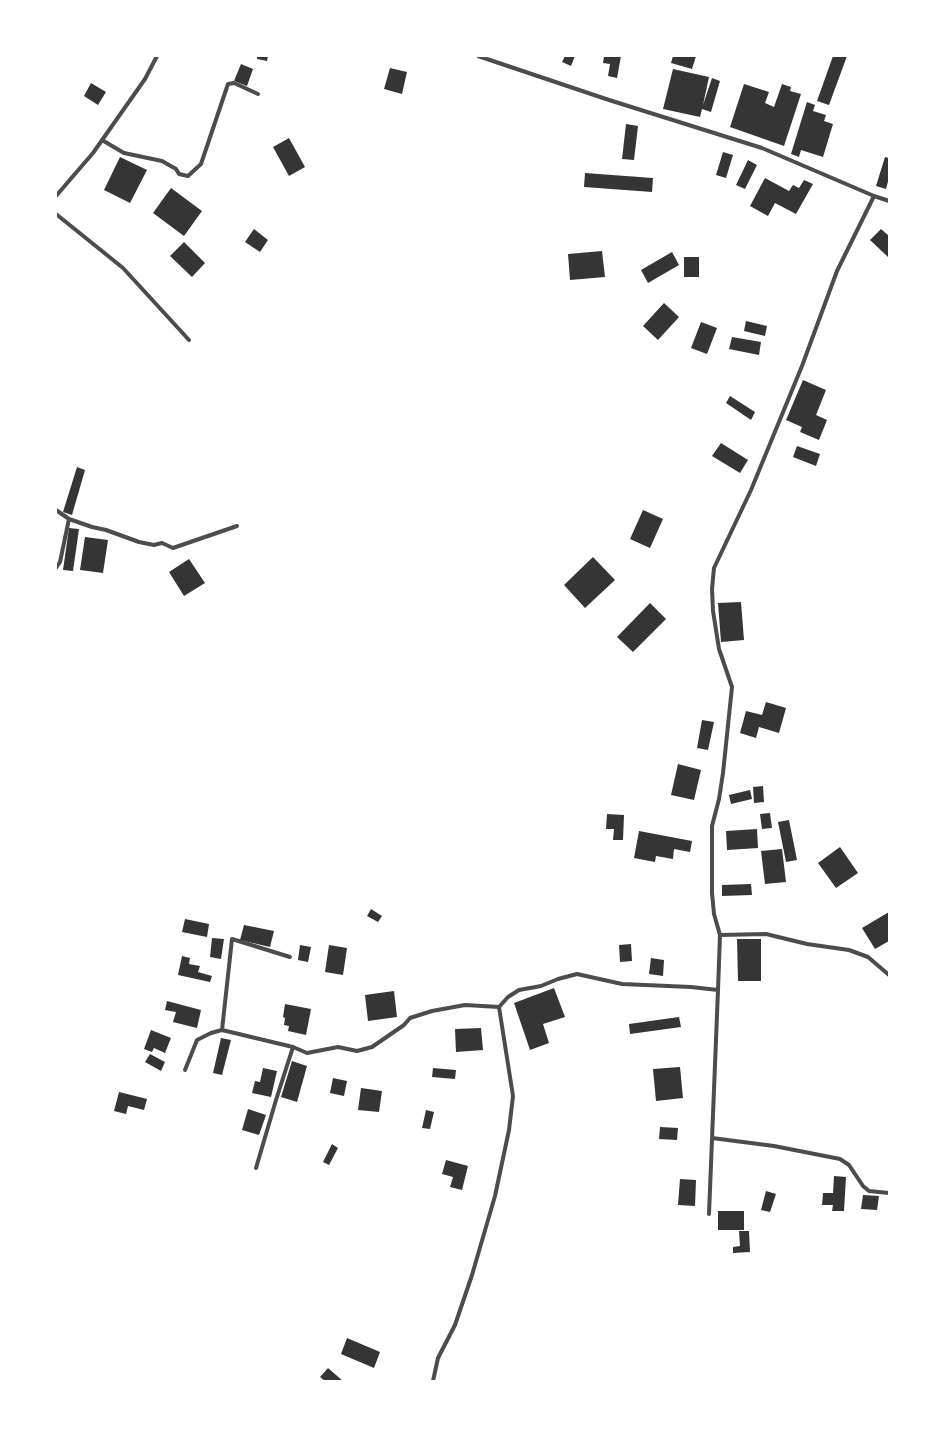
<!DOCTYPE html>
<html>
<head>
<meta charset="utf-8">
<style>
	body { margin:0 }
	#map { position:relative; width:945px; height:1437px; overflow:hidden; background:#fff; font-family:"Noto Sans",sans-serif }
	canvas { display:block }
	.frame { position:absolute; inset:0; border:57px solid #fff; pointer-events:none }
</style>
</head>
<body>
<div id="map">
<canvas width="945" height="1437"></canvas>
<div class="frame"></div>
</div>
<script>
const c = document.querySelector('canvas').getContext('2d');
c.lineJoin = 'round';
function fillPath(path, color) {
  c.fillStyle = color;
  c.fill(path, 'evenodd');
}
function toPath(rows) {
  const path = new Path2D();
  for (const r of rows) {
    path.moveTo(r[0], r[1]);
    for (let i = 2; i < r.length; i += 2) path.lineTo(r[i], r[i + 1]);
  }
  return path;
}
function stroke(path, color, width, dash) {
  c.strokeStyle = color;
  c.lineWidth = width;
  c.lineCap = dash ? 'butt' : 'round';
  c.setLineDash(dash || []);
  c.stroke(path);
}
fillPath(toPath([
	[257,56,268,56,267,61,257,59],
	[565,56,575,56,571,66,562,62],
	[604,56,621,56,617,78,608,76,610,64,603,63],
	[673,56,696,56,692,69,671,63],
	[833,56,847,56,829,105,817,101],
	[241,64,253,69,247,86,234,81],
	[390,68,407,72,402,94,384,89],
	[673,69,709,77,703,105,712,78,720,81,711,112,702,109,700,117,663,109],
	[91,83,106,92,98,105,84,96],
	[744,84,769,92,765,103,774,107,782,84,791,87,790,91,801,94,784,146,730,127],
	[807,102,815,105,813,111,826,115,824,121,833,124,823,157,801,150,799,157,791,154],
	[626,124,638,126,634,160,622,159],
	[289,138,305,167,289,176,273,147],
	[723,152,733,155,726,178,716,175],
	[120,157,147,170,130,203,104,190],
	[885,157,889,158,889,178,886,189,876,186],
	[748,160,757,165,745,189,736,185],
	[585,173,653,178,652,192,584,187],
	[765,178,789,191,793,185,799,188,804,180,813,184,796,214,775,203,768,216,750,206],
	[171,188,202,211,184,236,153,213],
	[254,229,268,240,260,252,245,242],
	[881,229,889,236,888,257,870,240],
	[184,242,205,263,192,277,170,256],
	[602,251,605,277,570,280,568,254],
	[672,252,679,265,648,283,641,270],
	[684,257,699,257,699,277,684,277],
	[664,303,679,317,658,340,643,326],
	[746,321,767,326,765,336,744,331],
	[701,322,717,328,707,354,691,348],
	[732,337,761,342,759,355,729,349],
	[803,380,826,390,816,415,827,420,819,440,800,432,802,427,786,420],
	[730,396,755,412,751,420,726,403],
	[721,443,748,460,740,473,712,456],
	[797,446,820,454,816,466,793,457],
	[77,467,85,470,72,515,63,512],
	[643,510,663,519,650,548,630,539],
	[69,528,79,529,73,571,63,570],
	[85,537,108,540,103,573,80,570],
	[593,557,615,580,585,608,564,585],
	[189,559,205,583,184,596,169,572],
	[741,602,744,640,721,642,718,603],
	[650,603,666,619,633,652,617,637],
	[766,702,786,708,779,733,759,727,756,738,740,733,746,711,762,715],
	[702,720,714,722,708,750,697,748],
	[678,764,701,770,694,800,671,795],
	[763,786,764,802,754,803,753,787],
	[750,790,752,799,731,804,729,795],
	[770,813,772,828,762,829,760,814],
	[607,814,624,815,623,840,613,840,614,829,606,829],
	[789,820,797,860,786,862,778,822],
	[757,829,758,848,727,850,726,831],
	[639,831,692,841,690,852,674,849,673,859,656,856,655,862,634,858],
	[840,847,858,873,836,888,818,863],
	[782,849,786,882,765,884,761,851],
	[751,884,752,895,722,896,722,885],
	[371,909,382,916,378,922,367,916],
	[889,912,889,941,875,949,862,928],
	[185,919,209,924,207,937,182,932],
	[244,925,274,931,270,947,240,940],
	[212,938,224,939,221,959,210,957],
	[737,939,761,939,761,981,738,981],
	[631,944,632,961,620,962,619,945],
	[300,945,311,947,308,962,298,960],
	[329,945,347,948,343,975,325,972],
	[182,956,190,958,189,964,200,966,198,972,212,976,210,982,178,975],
	[651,958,664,960,663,976,649,974],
	[554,988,565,1017,543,1024,549,1043,530,1050,514,1003],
	[394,991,397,1017,368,1021,365,995],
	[167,1001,201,1010,197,1028,173,1022,176,1012,165,1010],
	[285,1004,311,1009,306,1035,288,1031,289,1026,284,1025,285,1018,283,1017],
	[679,1017,681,1027,630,1034,629,1024],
	[481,1028,483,1050,456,1052,455,1029],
	[151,1030,171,1038,165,1053,154,1048,152,1052,144,1049],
	[221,1038,231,1040,222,1075,213,1073],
	[150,1054,165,1062,161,1071,145,1062],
	[292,1061,307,1066,297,1102,281,1097],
	[680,1067,683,1098,656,1101,653,1069],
	[263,1068,277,1071,271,1097,252,1093,255,1081,260,1082],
	[433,1068,456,1070,455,1079,432,1077],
	[333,1078,347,1081,344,1096,330,1093],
	[361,1088,382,1091,379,1112,358,1110],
	[119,1092,147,1099,144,1110,128,1106,126,1114,114,1111],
	[248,1109,266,1115,259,1135,242,1130],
	[426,1110,434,1112,430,1129,422,1128],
	[660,1127,678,1128,677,1140,659,1139],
	[332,1144,338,1148,329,1165,323,1162],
	[446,1160,468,1166,462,1190,450,1187,453,1177,442,1174],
	[834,1176,846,1177,844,1211,832,1211,833,1205,822,1205,823,1193,833,1193],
	[680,1179,696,1180,695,1206,678,1205],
	[766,1191,776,1194,770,1212,761,1210],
	[863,1195,879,1196,877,1210,861,1209],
	[718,1211,744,1211,744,1230,718,1230],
	[739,1231,749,1231,750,1252,733,1253,733,1247,740,1246],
	[347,1338,380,1352,374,1368,341,1354],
	[328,1368,343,1381,325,1381,320,1377]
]), '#353535');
stroke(toPath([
	[478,56,609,100,762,148,874,196,889,201],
	[102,140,124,153,162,161,176,169,179,174,188,176,201,164,228,84,234,83,258,94],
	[56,196,93,153,145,79,157,56],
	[56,214,123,268,189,340],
	[56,510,69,519,92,527,106,530,139,542,154,545,162,543,173,548,237,526],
	[56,568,60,562,69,519],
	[720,935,766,934,807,944,849,950,868,957,889,975],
	[222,1030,232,939,290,957],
	[185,1070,197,1040,211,1033,222,1030,293,1047,307,1053,338,1047,357,1051,372,1047,404,1025,410,1018,432,1011,465,1005,499,1007,508,997,519,990,541,986,558,979,577,974,622,984,691,987,718,990,720,935,714,914,712,893,712,826,719,799,723,773,732,687,719,649,713,611,712,589,714,568,751,490,802,366,837,271,874,196],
	[712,1138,774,1146,840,1159,849,1165,863,1186,869,1191,889,1193],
	[256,1168,276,1100,293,1047],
	[709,1214,718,990],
	[433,1381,438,1358,455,1325,472,1275,495,1196,509,1130,513,1096,499,1007]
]), '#4c4c4c', 4);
</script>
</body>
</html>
